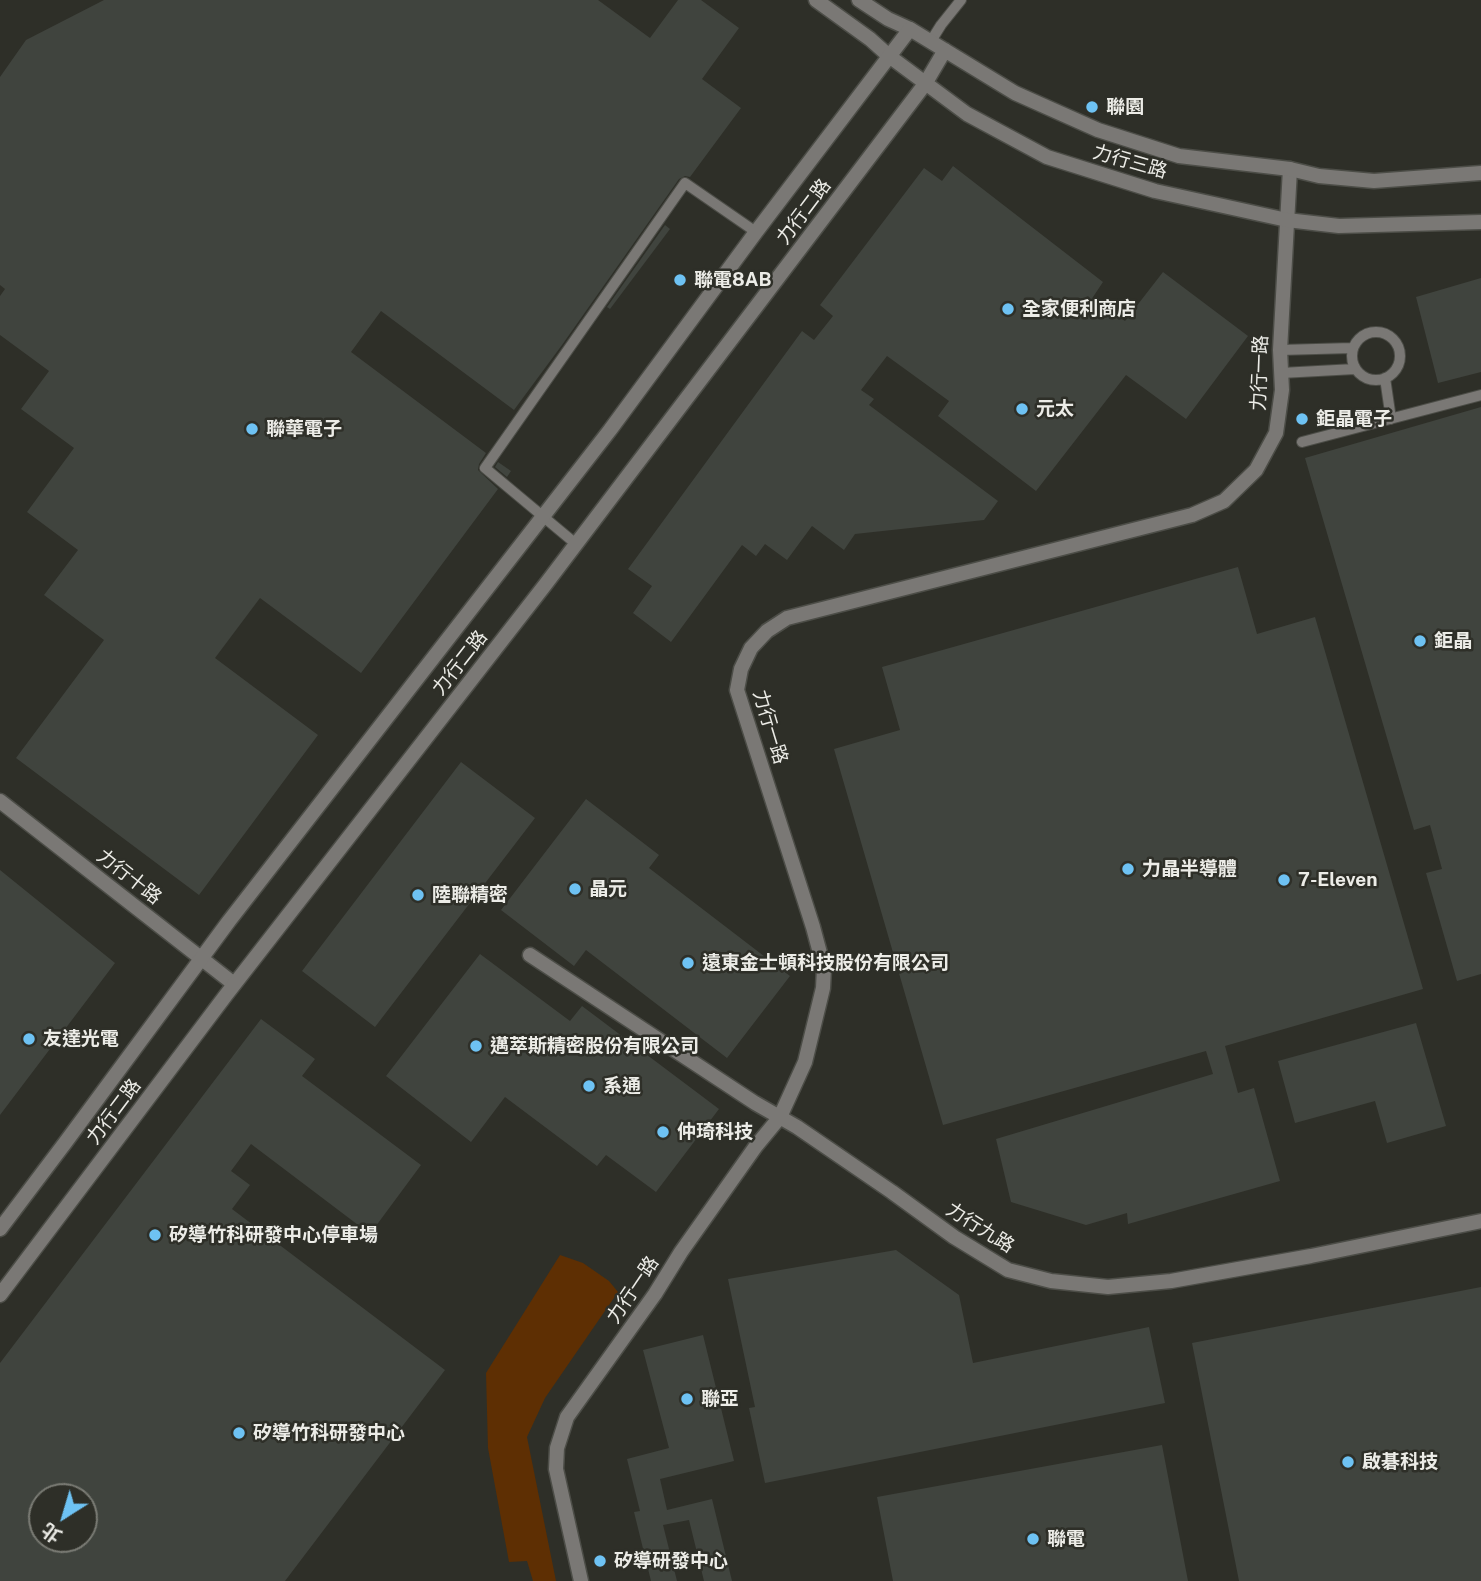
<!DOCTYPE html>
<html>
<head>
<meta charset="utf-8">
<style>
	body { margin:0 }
	#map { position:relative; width:1481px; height:1581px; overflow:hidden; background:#2e2f28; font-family:"Public Sans","Noto Sans TC",sans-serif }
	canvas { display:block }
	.north { position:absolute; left:28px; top:1483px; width:70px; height:70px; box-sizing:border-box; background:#2e2f28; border:2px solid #7a7b74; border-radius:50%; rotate:217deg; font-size:19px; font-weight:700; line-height:28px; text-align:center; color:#ecece7 }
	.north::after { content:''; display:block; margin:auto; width:24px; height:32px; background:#6ec2f3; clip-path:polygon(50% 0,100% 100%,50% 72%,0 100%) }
</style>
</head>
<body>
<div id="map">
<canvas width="1481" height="1581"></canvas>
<div class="north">北</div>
</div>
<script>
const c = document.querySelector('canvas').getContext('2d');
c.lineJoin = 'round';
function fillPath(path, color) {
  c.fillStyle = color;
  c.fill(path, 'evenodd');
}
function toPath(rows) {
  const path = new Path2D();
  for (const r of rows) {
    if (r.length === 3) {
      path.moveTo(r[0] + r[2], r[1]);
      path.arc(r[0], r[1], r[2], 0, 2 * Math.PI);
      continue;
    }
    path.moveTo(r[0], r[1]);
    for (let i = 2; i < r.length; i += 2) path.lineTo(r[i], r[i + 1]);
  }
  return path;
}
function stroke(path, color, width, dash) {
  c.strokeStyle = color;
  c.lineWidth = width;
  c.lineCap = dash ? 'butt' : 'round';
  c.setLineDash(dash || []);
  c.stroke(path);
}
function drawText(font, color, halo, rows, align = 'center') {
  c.font = font + ' "Public Sans","Noto Sans TC",sans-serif';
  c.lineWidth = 5;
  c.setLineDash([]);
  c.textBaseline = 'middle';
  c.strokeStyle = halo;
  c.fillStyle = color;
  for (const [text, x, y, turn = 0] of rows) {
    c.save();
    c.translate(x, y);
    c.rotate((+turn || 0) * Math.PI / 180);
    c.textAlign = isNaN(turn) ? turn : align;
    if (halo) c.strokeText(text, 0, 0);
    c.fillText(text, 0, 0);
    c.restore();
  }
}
fillPath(toPath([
	[560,1255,583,1263,609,1281,618,1292,545,1398,527,1437,556,1581,533,1581,527,1561,509,1562,488,1448,486,1373]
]), '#5e2f03');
fillPath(toPath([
	[104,0,598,0,650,38,678,0,701,0,739,28,702,79,741,108,690,177,685,176,679,179,562,345,514,410,381,311,351,352,486,453,479,464,478,470,498,489,361,673,260,598,215,658,318,735,199,895,16,758,104,640,44,595,78,550,27,512,74,448,21,409,49,371,0,335,0,296,5,289,0,285,0,77,26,40],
	[953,166,1103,282,1093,297,1125,321,1163,272,1248,336,1186,419,1126,375,1036,491,938,416,949,401,887,356,861,390,874,399,869,405,998,501,984,520,855,534,844,550,812,526,787,560,765,544,756,556,742,545,671,642,633,613,652,586,628,569,802,331,814,340,833,316,820,305,924,168,942,181],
	[665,225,670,229,610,309,607,307],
	[1481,278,1481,372,1438,383,1416,297],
	[1481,407,1481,974,1457,981,1426,873,1442,869,1430,825,1414,830,1305,458],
	[498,462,511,471,507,477,495,467],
	[1238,567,1257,634,1315,617,1423,989,1225,1046,1238,1093,1254,1088,1280,1181,1128,1224,1127,1213,1086,1225,1011,1202,996,1139,1213,1074,1206,1051,943,1125,834,749,900,730,882,667],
	[461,762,535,818,375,1027,302,971],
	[586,799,659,855,649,868,790,976,727,1058,586,950,574,966,501,910],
	[0,870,115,963,0,1115],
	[480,954,570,1021,582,1006,719,1109,656,1192,606,1155,597,1166,505,1097,471,1142,386,1076],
	[261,1019,315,1059,302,1076,421,1165,370,1234,251,1144,231,1171,250,1185,232,1209,445,1370,285,1581,0,1581,0,1363],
	[42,1497,84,1497,84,1539,42,1539],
	[1416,1023,1446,1126,1387,1143,1375,1101,1295,1123,1278,1061],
	[896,1250,959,1295,973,1363,1149,1327,1165,1403,765,1483,749,1408,755,1407,728,1279],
	[1481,1287,1481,1581,1239,1581,1192,1343],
	[703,1335,734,1461,660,1479,667,1510,712,1499,732,1581,704,1581,689,1520,663,1525,677,1581,651,1581,634,1512,640,1511,627,1459,669,1448,643,1350],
	[1162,1445,1188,1581,893,1581,877,1497]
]), '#40443e');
const service = toPath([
	[931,41,941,25,961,0],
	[1376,356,24],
	[1280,350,1352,348],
	[1281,373,1355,369],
	[1385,378,1391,419],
	[1302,442,1481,395],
	[576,544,485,468,685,183,756,232]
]);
const minor = toPath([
	[816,0,870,39,889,56],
	[859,0,888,19,910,29],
	[0,801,234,984],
	[530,955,755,1103,797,1127,892,1192,954,1237,1008,1270,1051,1281,1108,1287,1171,1281,1311,1256,1481,1221],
	[581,1581,556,1469,557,1448,567,1417,655,1294,681,1252,756,1146,780,1117,805,1062,823,988,824,968,813,927,737,690,741,669,751,648,767,631,787,618,1192,515,1224,501,1256,470,1276,433,1282,390,1280,350,1290,169]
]);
const tertiary = toPath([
	[889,56,967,114,1047,157,1155,191,1287,220,1339,226,1481,222],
	[0,1229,65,1143,229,921,610,430,756,232,910,29,1015,93,1098,130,1179,156,1290,169,1319,176,1374,181,1481,173],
	[0,1295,226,995,545,585,925,84,945,50]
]);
stroke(service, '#4c4d47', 12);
stroke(minor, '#4c4d47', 17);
stroke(tertiary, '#4c4d47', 17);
stroke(service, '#7a7875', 10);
stroke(minor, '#7a7875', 14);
stroke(tertiary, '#7a7875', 14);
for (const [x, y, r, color] of [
	[1092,107,7,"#6ec2f3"],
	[680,280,7,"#6ec2f3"],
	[1008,309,7,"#6ec2f3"],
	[1022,409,7,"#6ec2f3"],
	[1302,419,7,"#6ec2f3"],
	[252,429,7,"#6ec2f3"],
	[1420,641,7,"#6ec2f3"],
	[1128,869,7,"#6ec2f3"],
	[1284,880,7,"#6ec2f3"],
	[575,889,7,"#6ec2f3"],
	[418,895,7,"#6ec2f3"],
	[688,963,7,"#6ec2f3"],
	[29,1039,7,"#6ec2f3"],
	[476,1046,7,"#6ec2f3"],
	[589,1086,7,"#6ec2f3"],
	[663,1132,7,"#6ec2f3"],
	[155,1235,7,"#6ec2f3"],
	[687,1399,7,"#6ec2f3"],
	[239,1433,7,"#6ec2f3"],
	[1348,1462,7,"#6ec2f3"],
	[1033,1539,7,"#6ec2f3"],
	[600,1561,7,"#6ec2f3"]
]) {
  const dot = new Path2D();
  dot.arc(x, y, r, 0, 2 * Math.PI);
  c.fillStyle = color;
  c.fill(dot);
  stroke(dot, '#2e2f28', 2.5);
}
drawText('bold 19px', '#ecece7', '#2e2f28', [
	["聯園",1106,107],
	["聯電8AB",694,280],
	["全家便利商店",1022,309],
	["元太",1036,409],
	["鉅晶電子",1316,419],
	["聯華電子",266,429],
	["鉅晶",1434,641],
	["力晶半導體",1142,869],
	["7-Eleven",1298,880],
	["晶元",589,889],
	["陸聯精密",432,895],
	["遠東金士頓科技股份有限公司",702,963],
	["友達光電",43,1039],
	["邁萃斯精密股份有限公司",490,1046],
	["系通",603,1086],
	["仲琦科技",677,1132],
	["矽導竹科研發中心停車場",169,1235],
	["聯亞",701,1399],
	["矽導竹科研發中心",253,1433],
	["啟碁科技",1362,1462],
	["聯電",1047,1539],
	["矽導研發中心",614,1561]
], 'left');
drawText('19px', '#ecece7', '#2e2f28', [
	["力行三路",1130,162,16],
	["力行二路",804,212,-53],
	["力行一路",1260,373,-88],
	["力行二路",460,663,-52],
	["力行一路",770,727,73],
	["力行十路",129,877,38],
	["力行二路",114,1112,-53],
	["力行九路",980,1228,32],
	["力行一路",633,1290,-56]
]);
</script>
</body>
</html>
